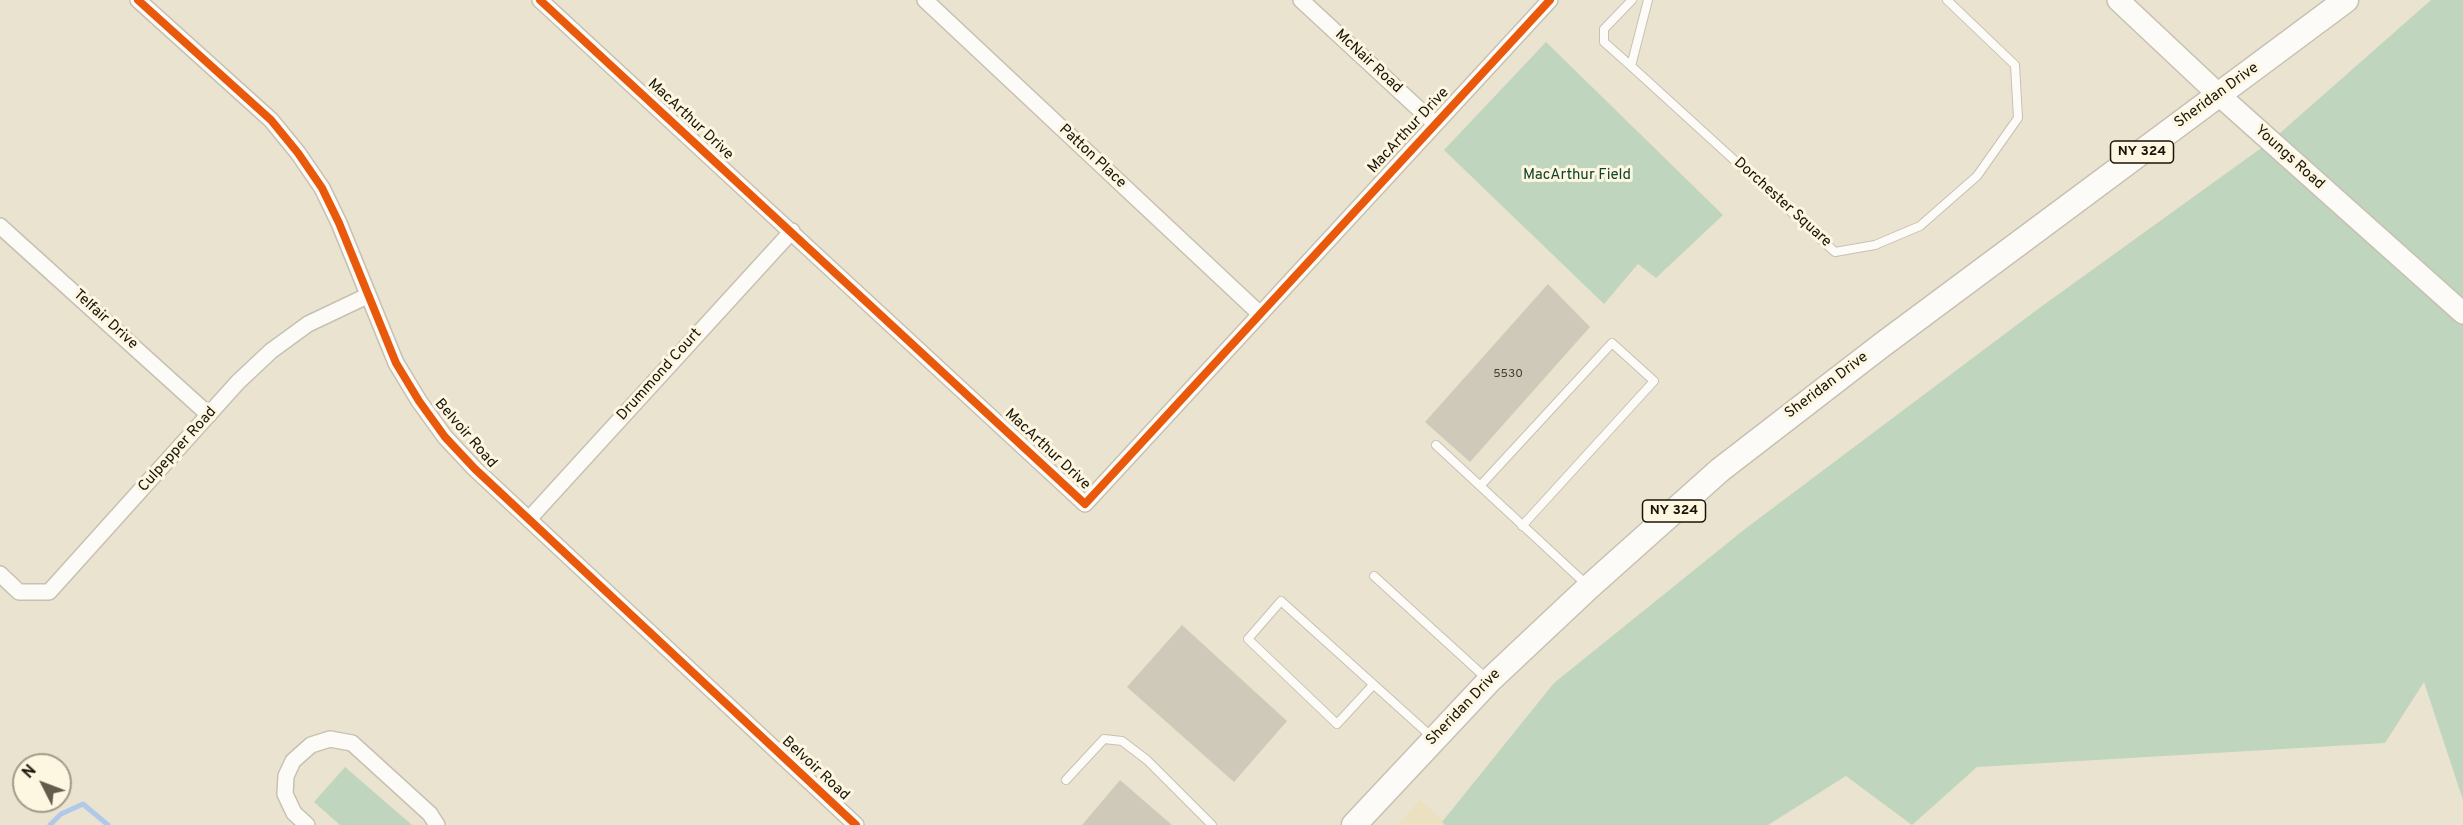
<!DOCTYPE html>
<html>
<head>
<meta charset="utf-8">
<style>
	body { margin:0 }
	#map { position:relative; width:2463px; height:825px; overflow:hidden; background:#eae3d0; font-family:Overpass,sans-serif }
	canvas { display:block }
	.north { position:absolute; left:12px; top:753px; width:60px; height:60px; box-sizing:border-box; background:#fdf6e1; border:2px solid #a19c8a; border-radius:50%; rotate:312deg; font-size:16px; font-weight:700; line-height:24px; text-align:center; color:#181407 }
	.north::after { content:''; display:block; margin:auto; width:21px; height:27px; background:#625c4d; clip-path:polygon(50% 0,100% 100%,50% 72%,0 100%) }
</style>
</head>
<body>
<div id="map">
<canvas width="2463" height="825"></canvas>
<div class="north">N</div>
</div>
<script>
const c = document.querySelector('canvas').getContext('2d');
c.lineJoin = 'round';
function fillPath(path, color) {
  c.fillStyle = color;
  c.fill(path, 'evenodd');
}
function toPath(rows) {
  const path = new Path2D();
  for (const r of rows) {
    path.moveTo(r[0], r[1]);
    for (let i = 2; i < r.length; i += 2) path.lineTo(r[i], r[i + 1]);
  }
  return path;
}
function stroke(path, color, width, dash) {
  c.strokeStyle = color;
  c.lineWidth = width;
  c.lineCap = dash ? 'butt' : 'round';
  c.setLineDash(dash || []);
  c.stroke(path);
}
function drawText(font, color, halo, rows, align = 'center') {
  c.font = font + ' Overpass,sans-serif';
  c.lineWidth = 6;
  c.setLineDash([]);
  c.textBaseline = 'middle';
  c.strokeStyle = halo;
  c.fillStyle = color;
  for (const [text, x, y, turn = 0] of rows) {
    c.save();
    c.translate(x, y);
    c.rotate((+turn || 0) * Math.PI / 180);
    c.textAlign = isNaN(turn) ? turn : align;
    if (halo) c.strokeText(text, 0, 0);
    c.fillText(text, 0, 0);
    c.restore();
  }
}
fillPath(toPath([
	[1420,800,1448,825,1398,825]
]), '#ebe0c0');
fillPath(toPath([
	[2431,0,2463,0,2463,800,2424,682,2385,743,1977,767,1912,825,1846,776,1768,825,1445,825,1442,822,1554,683,1745,529,2038,309,2271,141],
	[1546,42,1723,215,1656,278,1638,264,1604,304,1444,150],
	[345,767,412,825,340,825,314,802]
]), '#bfd5bd');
stroke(toPath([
	[50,825,61,814,83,804,108,825]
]), '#b1c9e8', 5);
fillPath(toPath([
	[1548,284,1590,327,1470,462,1425,422],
	[1182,625,1287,721,1234,782,1127,687],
	[1120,780,1172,825,1082,825]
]), '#cec9b9');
const lane = toPath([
	[1648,0,1631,66,1835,252,1875,245,1920,226,1977,176,2018,118,2015,65,1947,0],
	[1631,66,1604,42,1604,29,1632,0],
	[1436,445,1587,585],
	[1480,486,1612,343,1654,381,1522,526],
	[1374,576,1486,678],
	[1373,685,1337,724,1248,639,1281,601,1433,738],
	[1066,780,1104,739,1122,741,1147,760,1212,825]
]);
const street = toPath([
	[138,0,271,120,298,153,322,188,339,223,396,363,419,401,445,437,475,469,856,825],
	[540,0,1085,504,1550,0],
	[925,0,1260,314],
	[1301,0,1434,123],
	[0,226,209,415],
	[529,519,792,231],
	[0,574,19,592,49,592,238,382,271,351,308,324,367,296],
	[307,825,294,813,285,794,286,776,293,761,311,745,330,739,352,743,430,814,437,825]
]);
const secondary = toPath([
	[2118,0,2219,95,2463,313]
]);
const primary = toPath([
	[1354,825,1489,681,1589,587,1720,470,1882,345,2346,0]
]);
stroke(lane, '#c7c1b2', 10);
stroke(street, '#c7c1b2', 18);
stroke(secondary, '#c7c1b2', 24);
stroke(primary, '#c7c1b2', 27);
stroke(lane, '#fcfbf8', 8);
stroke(street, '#fcfbf8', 15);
stroke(secondary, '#fcfbf8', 21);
stroke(primary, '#fcfbf8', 24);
stroke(toPath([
	[138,0,271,120,298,153,322,188,339,223,396,363,419,401,445,437,475,469,856,825],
	[540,0,1085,504,1550,0]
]), '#e8590c', 8);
drawText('12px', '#464134', null, [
	["5530",1508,375]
]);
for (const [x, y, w] of [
	[2142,152,63],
	[1674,511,63]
]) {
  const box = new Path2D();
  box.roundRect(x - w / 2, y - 11, w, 22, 4.5);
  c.fillStyle = '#fdf6e1';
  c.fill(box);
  stroke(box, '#181407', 1.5);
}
drawText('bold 14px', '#181407', null, [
	["NY 324",2142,152],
	["NY 324",1674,511]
]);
drawText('15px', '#181407', '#fdf6e1', [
	["McNair Road",1368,62,43],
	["Sheridan Drive",2217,96,-36],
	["MacArthur Drive",690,120,43],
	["MacArthur Drive",1409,131,-47],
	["Patton Place",1092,157,43],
	["Youngs Road",2289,158,42],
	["Dorchester Square",1782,203,42],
	["Telfair Drive",105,320,42],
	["Drummond Court",660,375,-48],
	["Sheridan Drive",1827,386,-37],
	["Belvoir Road",465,434,49],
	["Culpepper Road",178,450,-48],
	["MacArthur Drive",1047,450,43],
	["Sheridan Drive",1464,708,-46],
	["Belvoir Road",815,769,43]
]);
drawText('15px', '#0f432a', '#fdf6e1', [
	["MacArthur Field",1577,176]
]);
</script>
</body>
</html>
